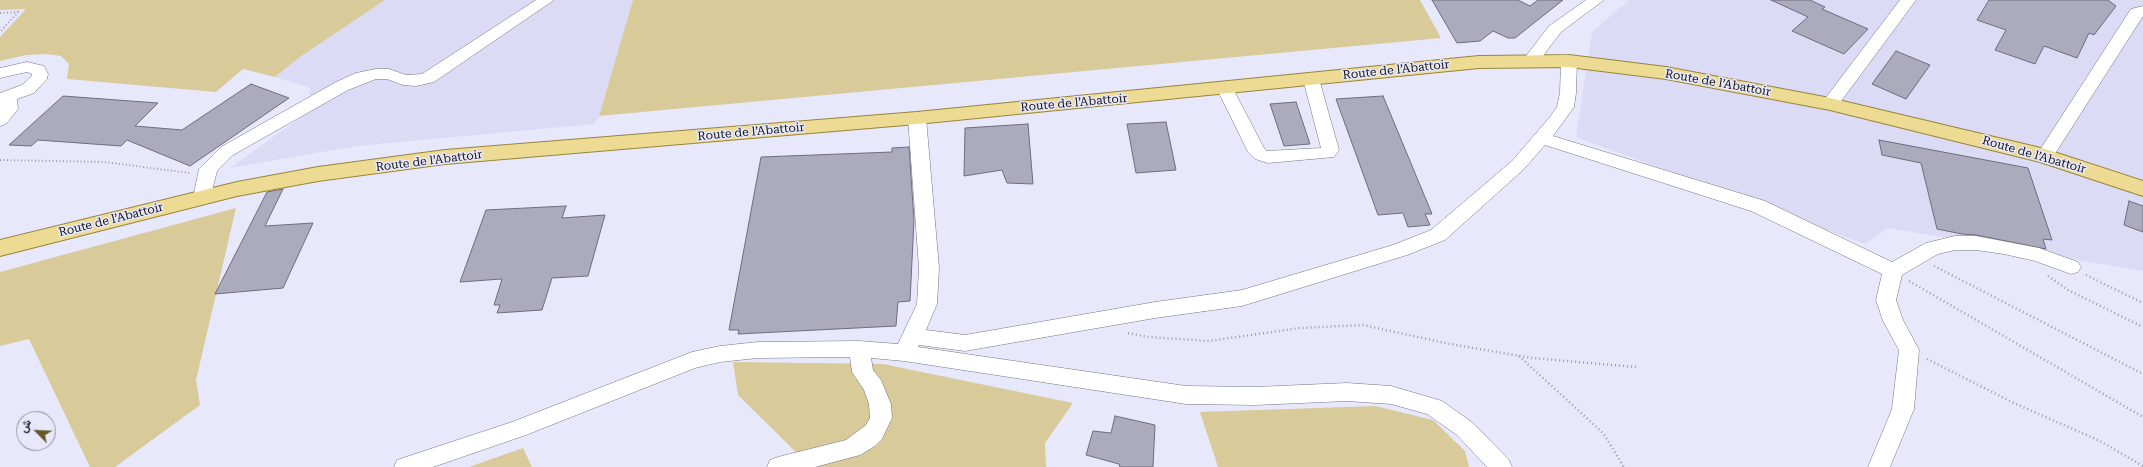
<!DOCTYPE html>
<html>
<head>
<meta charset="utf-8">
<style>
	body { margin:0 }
	#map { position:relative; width:2143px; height:467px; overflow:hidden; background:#e8e8fc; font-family:"Roboto Serif",Vazirmatn,serif }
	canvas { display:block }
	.north { position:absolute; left:16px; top:411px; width:40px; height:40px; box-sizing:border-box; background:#e8e8fc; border:1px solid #9393a2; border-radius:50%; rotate:294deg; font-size:11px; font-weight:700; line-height:16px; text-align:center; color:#13131a }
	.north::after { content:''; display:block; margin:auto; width:14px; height:18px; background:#655825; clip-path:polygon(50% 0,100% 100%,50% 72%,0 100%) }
</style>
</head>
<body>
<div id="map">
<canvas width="2143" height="467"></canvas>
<div class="north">ش</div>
</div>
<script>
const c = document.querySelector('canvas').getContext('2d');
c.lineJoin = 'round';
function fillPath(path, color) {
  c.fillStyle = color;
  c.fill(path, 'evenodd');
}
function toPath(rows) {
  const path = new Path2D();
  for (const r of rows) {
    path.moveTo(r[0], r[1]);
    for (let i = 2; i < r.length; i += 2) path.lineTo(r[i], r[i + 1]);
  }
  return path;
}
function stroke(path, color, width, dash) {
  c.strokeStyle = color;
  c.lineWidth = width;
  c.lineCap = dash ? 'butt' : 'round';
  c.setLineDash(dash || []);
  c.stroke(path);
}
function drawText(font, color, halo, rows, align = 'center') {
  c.font = font + ' "Roboto Serif",serif';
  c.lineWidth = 3;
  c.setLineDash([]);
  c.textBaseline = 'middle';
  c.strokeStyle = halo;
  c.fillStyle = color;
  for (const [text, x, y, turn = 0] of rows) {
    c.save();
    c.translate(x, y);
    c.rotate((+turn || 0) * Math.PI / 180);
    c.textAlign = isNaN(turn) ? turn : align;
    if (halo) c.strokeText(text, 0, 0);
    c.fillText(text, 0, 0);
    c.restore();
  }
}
fillPath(toPath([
	[385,0,633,0,599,116,594,124,357,146,230,168,325,100,309,94,310,88,275,77,300,57],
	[1629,0,2143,0,2143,271,1888,228,1865,244,1576,137,1592,32]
]), '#dbdbf6');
fillPath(toPath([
	[0,0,385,0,300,57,275,77,243,69,216,92,67,79,69,64,61,56,47,54,26,55,0,61,0,37,26,9,0,10],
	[633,0,1420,0,1441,38,599,116],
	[236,208,196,380,200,405,115,467,90,467,29,339,0,346,0,272],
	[733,362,883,364,1073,403,1045,443,1046,467,811,467,738,395],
	[1375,406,1433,420,1465,451,1469,467,1218,467,1200,412],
	[523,448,532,467,469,467]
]), '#d8ca99');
const building = toPath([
	[1432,0,1518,0,1530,6,1538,0,1563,0,1515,38,1508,38,1493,31,1480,41,1457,43,1432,0],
	[1771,0,1810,0,1825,7,1822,9,1868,29,1844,54,1792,31,1808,17,1771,0],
	[1989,0,2108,0,2116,6,2094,35,2089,33,2077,58,2044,46,2035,64,1995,50,2006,30,1977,20,1989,0],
	[1896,51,1930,65,1906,99,1872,84,1896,51],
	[251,84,289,98,190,166,127,140,121,146,38,140,31,146,9,145,63,96,158,103,135,126,182,130,251,84],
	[1383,96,1432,214,1425,214,1430,225,1408,227,1403,213,1378,215,1336,99,1383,96],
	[1296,102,1310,144,1284,146,1270,104,1296,102],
	[1166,122,1176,170,1136,173,1127,124,1166,122],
	[1028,124,1033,184,1007,183,1002,170,964,176,965,128,1028,124],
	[1879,140,2028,168,2052,240,2043,239,2046,249,1976,235,1962,234,1937,229,1921,163,1882,155,1879,140],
	[909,147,914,220,910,301,898,302,896,326,738,334,739,330,729,330,761,157,892,152,892,148,909,147],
	[283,189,265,226,313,223,283,288,215,294,267,192,283,189],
	[2129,201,2143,206,2143,232,2124,225,2129,201],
	[566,206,562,218,605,215,588,276,552,278,542,310,497,313,500,305,494,305,502,279,460,282,486,210,566,206],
	[1115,416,1155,425,1153,467,1120,467,1119,464,1086,455,1093,431,1111,433,1115,416]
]);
fillPath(building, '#ababbd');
stroke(building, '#6d6d7e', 1);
const minor = toPath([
	[536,0,554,0,434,82,416,86,403,85,387,79,376,79,348,90,233,155,217,171,209,203,202,204,195,203,193,198,199,169,221,147,336,82,356,73,376,69,389,69,406,75,422,74,536,0],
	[1586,0,1604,0,1561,32,1537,64,1525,64,1523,60,1549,26,1586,0],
	[1900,0,1916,0,1836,108,1830,109,1824,108,1822,104,1824,100,1900,0],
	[2143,6,2143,16,2051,160,2045,162,2039,160,2036,156,2129,12,2131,9,2143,6],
	[1569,56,1575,57,1577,61,1576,93,1574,107,1553,136,1765,201,1892,262,1926,243,1955,236,1976,236,2039,248,2078,262,2081,267,2078,272,2071,274,2035,261,2004,254,1976,250,1955,250,1938,254,1902,275,1896,300,1903,320,1919,350,1914,409,1890,467,1868,467,1892,409,1899,350,1883,321,1876,300,1882,274,1751,211,1545,145,1524,169,1445,240,1407,255,1242,306,1155,318,965,351,919,345,918,347,1186,386,1255,387,1347,383,1391,386,1442,401,1473,423,1509,460,1512,467,1487,467,1457,435,1427,414,1391,404,1347,401,1255,405,1186,404,904,361,871,358,873,370,881,380,891,404,892,418,882,439,875,446,860,455,815,467,767,467,770,460,778,457,846,440,866,425,870,418,869,404,864,390,852,372,850,357,758,358,720,362,695,368,526,435,433,467,394,467,397,460,512,422,692,352,720,346,758,342,859,341,898,344,917,304,919,268,908,118,911,114,917,112,923,114,926,118,939,268,937,304,926,330,965,335,1155,302,1242,290,1393,245,1431,230,1512,161,1550,117,1557,107,1560,93,1561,61,1563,57,1569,56],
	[27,62,44,66,48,74,47,79,34,93,17,99,18,109,6,124,0,126,0,93,22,85,31,77,32,74,27,72,0,78,0,68,27,62],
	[1311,74,1317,75,1319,79,1339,150,1334,157,1268,163,1255,159,1248,152,1216,87,1218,83,1224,82,1230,83,1264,148,1267,151,1321,148,1303,79,1305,75,1311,74]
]);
const major = toPath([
	[1569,55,1666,67,1830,98,2045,149,2143,181,2143,196,2040,162,1830,110,1666,79,1569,67,1479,68,917,124,445,164,318,181,237,196,0,256,0,240,237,182,318,167,445,150,917,112,1479,56,1569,55]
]);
stroke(minor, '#747485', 1);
stroke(major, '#99853a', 2);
stroke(toPath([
	[0,13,18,12,0,32],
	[0,160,105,162,190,173]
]), '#9b9bab', 2, [1, 2.5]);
stroke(toPath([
	[1934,266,2143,374],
	[2086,275,2143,303],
	[2048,276,2068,290,2143,327],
	[1909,281,2143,417],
	[1128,333,1148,337,1209,341,1300,328,1363,325,1450,344,1532,358,1636,367],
	[1519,356,1603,433,1624,467],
	[1927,359,2016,404,2100,441,2143,466]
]), '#9b9bab', 2.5, [1, 3]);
fillPath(minor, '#fff');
fillPath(major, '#eddb94');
drawText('12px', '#13131a', '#e8e8fc', [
	["Route de l’Abattoir",1396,70,-6],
	["Route de l’Abattoir",1718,83,10],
	["Route de l’Abattoir",1074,103,-5],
	["Route de l’Abattoir",751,132,-5],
	["Route de l’Abattoir",2034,155,16],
	["Route de l’Abattoir",429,161,-7],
	["Route de l’Abattoir",111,220,-14]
]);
</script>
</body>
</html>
